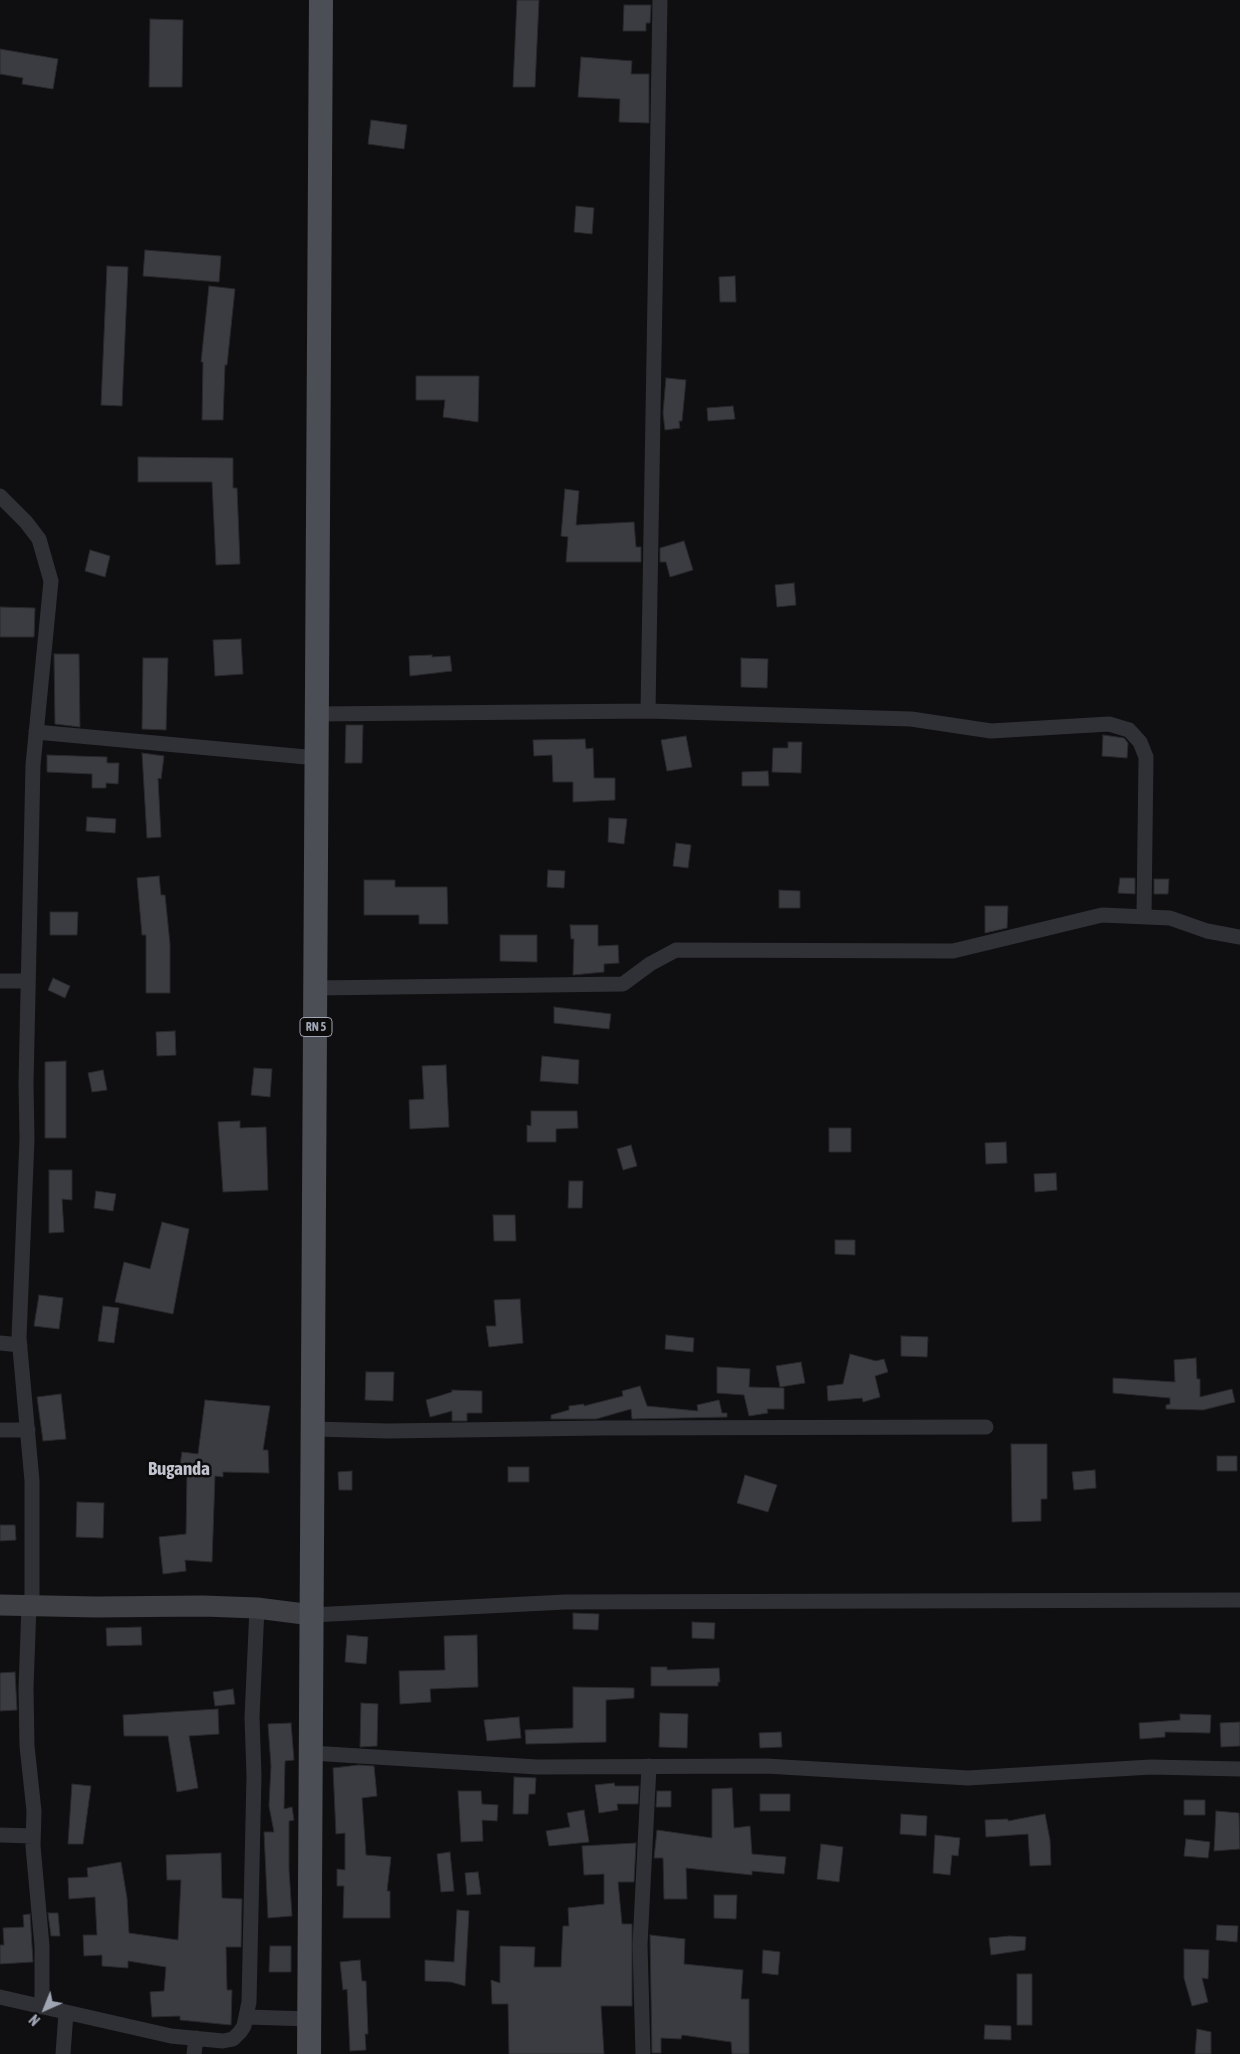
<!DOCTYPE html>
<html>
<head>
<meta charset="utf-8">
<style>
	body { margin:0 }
	#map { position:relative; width:1240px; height:2054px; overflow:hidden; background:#0f0f11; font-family:"Asap Condensed",sans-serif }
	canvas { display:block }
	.north { position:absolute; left:20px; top:1984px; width:50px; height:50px; -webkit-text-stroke:4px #0b0b0c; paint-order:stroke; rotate:224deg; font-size:14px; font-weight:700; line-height:20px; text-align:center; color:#9fa5b3 }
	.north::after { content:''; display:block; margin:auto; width:18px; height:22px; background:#9fa5b3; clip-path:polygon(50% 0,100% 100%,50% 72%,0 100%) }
</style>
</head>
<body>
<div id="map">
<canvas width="1240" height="2054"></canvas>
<div class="north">N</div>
</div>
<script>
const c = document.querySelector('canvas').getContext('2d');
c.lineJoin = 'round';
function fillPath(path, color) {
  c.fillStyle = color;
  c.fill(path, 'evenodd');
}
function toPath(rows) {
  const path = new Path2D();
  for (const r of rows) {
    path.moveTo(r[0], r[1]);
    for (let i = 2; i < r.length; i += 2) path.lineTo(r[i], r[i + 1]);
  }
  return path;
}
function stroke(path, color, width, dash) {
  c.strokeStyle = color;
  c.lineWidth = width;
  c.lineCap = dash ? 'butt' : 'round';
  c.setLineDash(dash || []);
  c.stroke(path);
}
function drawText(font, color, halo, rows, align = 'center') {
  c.font = font + ' "Asap Condensed",sans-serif';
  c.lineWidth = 5;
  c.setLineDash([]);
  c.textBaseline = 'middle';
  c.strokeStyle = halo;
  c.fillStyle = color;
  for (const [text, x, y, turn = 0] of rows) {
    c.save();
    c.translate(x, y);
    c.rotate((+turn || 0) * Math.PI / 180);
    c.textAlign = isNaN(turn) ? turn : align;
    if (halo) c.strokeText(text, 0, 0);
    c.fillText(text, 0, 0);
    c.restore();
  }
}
const building = toPath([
	[517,0,539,0,535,87,513,87,517,0],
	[624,5,651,5,650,23,646,23,646,31,623,31,624,5],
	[150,19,183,20,182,87,149,87,150,19],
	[0,49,58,59,53,89,22,84,23,78,0,74,0,49],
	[581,57,632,61,631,74,649,74,649,123,619,122,620,99,578,97,581,57],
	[371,120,407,125,404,149,368,144,371,120],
	[576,206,594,208,592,234,574,232,576,206],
	[145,250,221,256,219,282,143,276,145,250],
	[107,266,128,267,122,406,101,405,107,266],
	[735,276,736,302,720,302,719,277,735,276],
	[209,286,235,289,227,365,225,365,223,420,202,420,203,362,201,362,209,286],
	[416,376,479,376,478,422,443,417,445,400,416,400,416,376],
	[666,378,686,380,682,421,679,421,680,428,665,430,663,413,666,378],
	[733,406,735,419,708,421,707,408,733,406],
	[138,457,233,458,233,488,237,488,240,564,216,565,212,482,138,482,138,457],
	[565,489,579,491,576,525,634,522,636,547,641,547,641,562,566,562,568,537,561,536,565,489],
	[684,541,693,570,670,577,666,562,660,562,660,548,684,541],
	[90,550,110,556,105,577,85,571,90,550],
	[794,583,796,605,777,607,775,585,794,583],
	[0,607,35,608,34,637,0,637,0,607],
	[241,639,243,674,215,676,213,640,241,639],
	[54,654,79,654,80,727,55,724,54,654],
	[432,655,432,657,450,656,452,671,410,676,409,656,432,655],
	[143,658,168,658,166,730,142,729,143,658],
	[741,658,768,659,767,688,741,687,741,658],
	[346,725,363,725,362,763,345,763,346,725],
	[1103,735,1124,738,1128,743,1127,758,1102,756,1103,735],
	[686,736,692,767,667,771,661,740,686,736],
	[585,739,586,749,593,748,594,778,615,778,615,800,573,802,573,782,553,782,552,755,534,756,533,740,585,739],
	[788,742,802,742,801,773,772,772,773,748,788,748,788,742],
	[142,753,164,756,161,779,158,778,161,837,147,838,142,753],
	[47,755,107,757,107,763,119,763,118,784,106,783,106,788,92,788,92,774,47,772,47,755],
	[768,771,769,786,742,786,742,772,768,771],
	[87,817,116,819,115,833,86,831,87,817],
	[609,818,627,819,624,844,608,842,609,818],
	[676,843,691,845,688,868,673,866,676,843],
	[548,870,565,871,564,888,547,887,548,870],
	[159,876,161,895,165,895,170,944,170,993,146,993,146,935,142,935,137,878,159,876],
	[1120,878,1135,878,1135,894,1118,893,1120,878],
	[1154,879,1169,879,1168,894,1154,894,1154,879],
	[364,880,395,880,395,887,447,887,448,924,419,924,419,915,364,915,364,880],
	[779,890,800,891,800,908,779,908,779,890],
	[985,906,1008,906,1007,928,985,933,985,906],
	[50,912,78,912,77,935,50,935,50,912],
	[570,925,598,925,598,946,618,945,619,963,604,964,604,972,573,975,574,939,571,939,570,925],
	[500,935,537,935,537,962,500,961,500,935],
	[53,978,70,986,65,998,48,990,53,978],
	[554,1007,611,1014,609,1029,554,1023,554,1007],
	[175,1031,176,1055,157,1056,156,1032,175,1031],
	[542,1056,579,1060,578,1084,540,1081,542,1056],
	[66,1061,66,1138,45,1138,45,1062,66,1061],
	[446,1065,449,1127,410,1129,409,1100,424,1099,422,1066,446,1065],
	[254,1068,272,1069,270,1097,251,1095,254,1068],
	[103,1070,107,1090,92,1092,88,1073,103,1070],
	[531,1111,577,1111,578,1128,556,1129,556,1142,527,1142,527,1125,531,1126,531,1111],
	[240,1121,240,1128,266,1127,268,1190,223,1192,218,1122,240,1121],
	[829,1128,851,1128,851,1152,829,1152,829,1128],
	[1006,1142,1007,1163,986,1164,985,1143,1006,1142],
	[631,1145,637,1166,623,1170,617,1149,631,1145],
	[49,1170,72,1170,72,1200,62,1199,64,1232,49,1233,49,1170],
	[1056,1173,1057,1190,1035,1192,1034,1174,1056,1173],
	[569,1181,583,1181,582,1208,568,1208,569,1181],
	[96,1191,116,1194,113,1211,94,1208,96,1191],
	[493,1215,515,1215,516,1241,494,1241,493,1215],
	[162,1222,189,1229,173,1314,115,1302,124,1262,150,1269,162,1222],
	[835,1240,855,1240,855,1255,835,1254,835,1240],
	[39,1295,63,1298,59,1329,34,1326,39,1295],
	[520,1299,523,1343,489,1347,486,1326,496,1326,494,1300,520,1299],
	[103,1306,119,1308,114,1343,98,1341,103,1306],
	[666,1335,694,1338,693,1352,665,1349,666,1335],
	[901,1336,928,1337,927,1357,901,1356,901,1336],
	[850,1354,876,1361,884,1359,888,1372,875,1376,880,1397,863,1402,862,1398,828,1401,827,1386,843,1384,850,1354],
	[1196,1358,1197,1379,1200,1379,1200,1397,1232,1389,1235,1402,1203,1410,1166,1409,1166,1405,1170,1404,1170,1398,1113,1393,1113,1378,1175,1382,1174,1360,1196,1358],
	[801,1362,805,1383,780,1387,776,1366,801,1362],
	[717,1367,750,1369,749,1387,784,1388,784,1409,767,1409,768,1413,749,1416,744,1395,717,1393,717,1367],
	[366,1372,394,1372,393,1401,365,1400,366,1372],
	[640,1386,647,1406,698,1411,697,1405,719,1400,722,1413,727,1413,727,1417,632,1419,631,1409,596,1419,551,1419,551,1415,569,1410,569,1406,584,1404,584,1406,623,1396,622,1391,640,1386],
	[452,1390,482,1391,482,1413,467,1413,467,1421,452,1421,452,1411,430,1417,426,1400,452,1392,452,1390],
	[61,1394,66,1439,43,1441,37,1397,61,1394],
	[205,1400,270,1406,263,1450,268,1450,269,1473,223,1472,223,1477,215,1476,212,1562,185,1560,186,1571,163,1574,159,1537,186,1534,187,1473,179,1472,182,1452,198,1454,205,1400],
	[1011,1444,1047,1444,1047,1499,1041,1499,1041,1521,1012,1522,1011,1444],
	[1217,1456,1237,1456,1237,1471,1217,1471,1217,1456],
	[508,1467,529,1467,529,1482,508,1482,508,1467],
	[1095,1470,1096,1488,1074,1490,1072,1472,1095,1470],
	[352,1471,352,1490,339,1490,338,1472,352,1471],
	[745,1475,777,1485,768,1512,737,1503,745,1475],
	[77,1502,104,1503,103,1538,76,1537,77,1502],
	[0,1525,15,1525,16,1540,0,1541,0,1525],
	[573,1613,599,1614,598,1630,573,1629,573,1613],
	[692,1622,715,1623,714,1639,692,1638,692,1622],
	[141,1627,142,1645,107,1646,106,1628,141,1627],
	[347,1635,368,1637,366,1664,345,1662,347,1635],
	[477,1635,478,1687,430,1689,431,1702,400,1704,399,1671,445,1670,444,1636,477,1635],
	[651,1667,667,1667,667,1670,719,1668,720,1682,718,1682,718,1686,651,1686,651,1667],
	[15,1672,17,1710,0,1711,0,1673,15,1672],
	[573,1687,634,1688,634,1698,606,1700,606,1742,526,1744,525,1730,573,1728,573,1687],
	[233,1689,235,1704,215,1706,213,1692,233,1689],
	[361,1703,378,1704,377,1746,360,1747,361,1703],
	[218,1709,219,1734,189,1736,198,1788,177,1792,168,1736,124,1736,123,1715,218,1709],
	[660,1713,688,1714,687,1748,659,1747,660,1713],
	[1180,1714,1211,1715,1210,1733,1165,1732,1165,1737,1140,1739,1139,1723,1180,1720,1180,1714],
	[519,1717,521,1738,487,1741,484,1720,519,1717],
	[1240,1722,1240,1746,1221,1747,1220,1723,1240,1722],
	[291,1723,294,1760,285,1761,284,1809,292,1807,294,1820,289,1821,289,1870,292,1916,268,1918,264,1832,274,1832,269,1806,271,1766,268,1724,291,1723],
	[781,1732,782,1747,760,1748,759,1733,781,1732],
	[359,1765,374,1766,377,1796,362,1798,366,1855,391,1857,387,1891,390,1891,390,1918,343,1918,344,1886,337,1886,337,1869,345,1870,345,1833,336,1834,333,1768,359,1765],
	[514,1777,536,1778,535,1794,529,1794,528,1814,513,1814,514,1777],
	[614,1783,615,1786,639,1786,638,1804,617,1804,618,1810,599,1813,595,1785,614,1783],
	[72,1784,91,1786,83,1844,68,1844,72,1784],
	[732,1788,734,1828,750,1826,752,1854,786,1857,784,1874,752,1871,752,1875,686,1868,687,1899,664,1899,663,1858,654,1858,657,1830,712,1838,712,1789,732,1788],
	[458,1791,481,1791,482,1804,498,1805,497,1821,482,1820,483,1841,461,1842,458,1791],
	[657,1791,671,1791,671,1807,656,1807,657,1791],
	[760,1794,790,1794,790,1811,760,1811,760,1794],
	[1184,1800,1205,1800,1205,1815,1184,1815,1184,1800],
	[584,1810,589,1842,549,1846,546,1831,570,1827,567,1813,584,1810],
	[1216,1811,1239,1813,1240,1849,1214,1851,1216,1811],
	[901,1814,927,1816,926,1836,900,1834,901,1814],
	[1045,1814,1050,1840,1051,1865,1030,1866,1028,1834,986,1837,985,1820,1008,1819,1008,1821,1045,1814],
	[935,1835,960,1838,958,1856,952,1855,950,1875,933,1873,935,1835],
	[1186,1839,1210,1842,1208,1858,1184,1856,1186,1839],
	[636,1843,634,1882,618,1882,622,1924,632,1924,632,2006,601,2006,604,2054,509,2054,508,2004,492,2004,491,1980,500,1983,500,1946,535,1947,534,1967,561,1967,563,1926,569,1926,568,1908,604,1904,604,1874,584,1875,582,1846,636,1843],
	[821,1844,843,1847,839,1882,817,1879,821,1844],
	[450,1852,454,1891,441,1892,437,1854,450,1852],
	[221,1853,222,1898,242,1899,241,1947,226,1947,227,1990,232,1990,231,2025,180,2020,180,2016,152,2017,150,1992,164,1991,166,1967,128,1961,128,1968,102,1966,102,1955,84,1956,83,1935,97,1935,95,1897,69,1899,68,1878,88,1877,87,1868,121,1862,127,1898,129,1933,178,1940,181,1880,167,1880,166,1855,221,1853],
	[478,1872,481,1894,467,1895,465,1873,478,1872],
	[714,1895,737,1895,736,1919,714,1918,714,1895],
	[457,1910,469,1911,465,1986,451,1982,425,1981,425,1960,454,1962,457,1910],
	[48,1913,58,1913,60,1936,51,1936,48,1913],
	[30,1914,33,1962,0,1964,0,1945,4,1945,3,1928,24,1927,23,1915,30,1914],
	[1217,1925,1238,1926,1237,1942,1216,1940,1217,1925],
	[650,1935,685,1939,684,1964,743,1970,741,1999,749,1999,749,2054,732,2054,731,2042,682,2035,681,2039,661,2038,661,2053,652,2053,650,1935],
	[1010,1936,1026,1937,1025,1950,991,1955,989,1938,1010,1936],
	[270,1946,291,1946,291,1972,269,1972,270,1946],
	[1184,1949,1209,1950,1208,1979,1202,1978,1208,2002,1192,2006,1184,1978,1184,1949],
	[763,1950,780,1952,778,1975,762,1973,763,1950],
	[360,1960,362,1981,366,1981,368,2034,365,2034,366,2050,350,2051,347,1989,343,1990,340,1962,360,1960],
	[1017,1974,1032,1974,1032,2025,1017,2025,1017,1974],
	[985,2025,1011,2026,1011,2040,984,2039,985,2025],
	[1197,2029,1211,2032,1211,2054,1195,2054,1197,2029]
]);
fillPath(building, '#3b3c41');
stroke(building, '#29292d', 1);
stroke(toPath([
	[0,496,26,522,39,539,51,581,33,765,26,1084,27,1139,19,1338,32,1481,32,1605],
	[648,711,660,0],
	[316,714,648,711,911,719,991,731,1109,724,1129,730,1140,742,1146,757,1144,916],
	[36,732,317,758],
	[0,981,28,981],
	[316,988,623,984,650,964,676,950,953,951,1102,915,1170,918,1207,931,1240,937],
	[0,1343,20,1345],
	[314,1429,388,1431,602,1428,986,1427],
	[0,1430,28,1430],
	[29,1605,26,1688,27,1746,34,1811,33,1846,42,1946,42,2007],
	[312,1615,565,1602,1240,1600],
	[311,1753,537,1767,766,1766,968,1778,1151,1767,1240,1769],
	[0,1835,33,1836],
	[0,1997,171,2036,223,2041,233,2039,240,2032,244,2026,249,2002,254,1776,252,1717,257,1608],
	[247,2017,310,2019],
	[63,2054,66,2013],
	[194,2054,196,2038],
	[643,2054,640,1945,649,1766]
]), '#303136', 15);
stroke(toPath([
	[0,1605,96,1607,203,1606,257,1608,312,1615]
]), '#3e4046', 21);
stroke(toPath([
	[309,2054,321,0]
]), '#4c4e55', 24);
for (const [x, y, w] of [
	[316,1027,32]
]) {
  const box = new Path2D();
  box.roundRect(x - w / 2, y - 9.5, w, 19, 4);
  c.fillStyle = '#0b0b0c';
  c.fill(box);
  stroke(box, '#9fa5b3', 1);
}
drawText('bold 12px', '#9fa5b3', null, [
	["RN 5",316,1027]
]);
drawText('bold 19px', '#c1c4cf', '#0b0b0c', [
	["Buganda",179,1469]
]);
</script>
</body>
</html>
